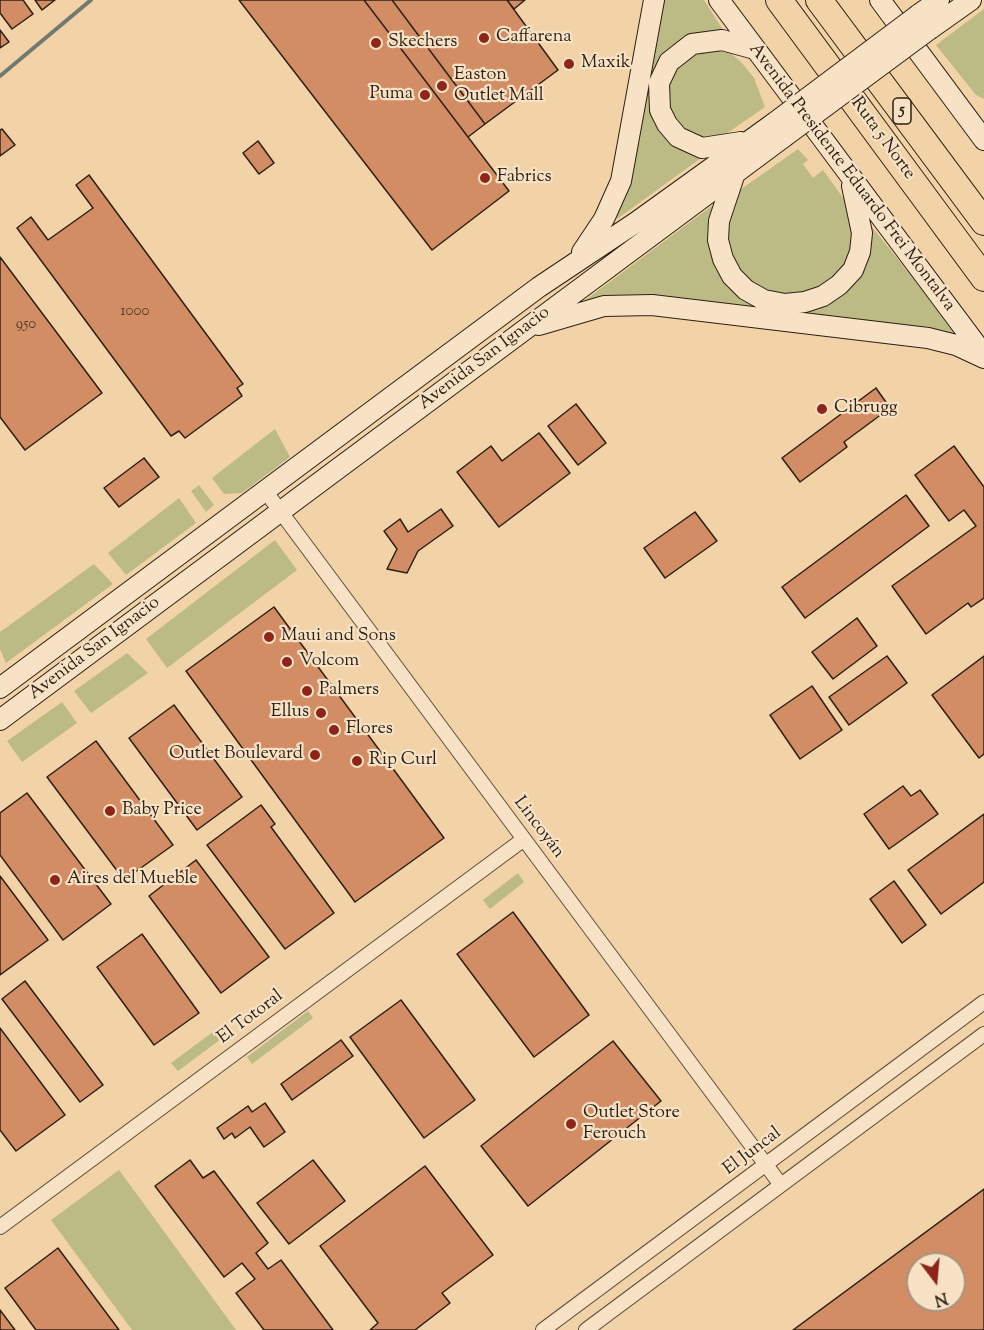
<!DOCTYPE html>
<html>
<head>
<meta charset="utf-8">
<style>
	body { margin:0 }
	#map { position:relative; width:984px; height:1330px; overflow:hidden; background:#f2d2a7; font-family:"Sorts Mill Goudy",serif }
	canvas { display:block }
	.north { position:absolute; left:906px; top:1252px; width:60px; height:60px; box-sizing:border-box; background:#f7e2c6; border:2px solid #a6947f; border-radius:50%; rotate:164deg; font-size:16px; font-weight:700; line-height:24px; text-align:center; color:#2d2014 }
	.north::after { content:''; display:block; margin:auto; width:21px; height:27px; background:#8f2418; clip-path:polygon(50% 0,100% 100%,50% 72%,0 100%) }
</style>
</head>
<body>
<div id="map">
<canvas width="984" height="1330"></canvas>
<div class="north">N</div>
</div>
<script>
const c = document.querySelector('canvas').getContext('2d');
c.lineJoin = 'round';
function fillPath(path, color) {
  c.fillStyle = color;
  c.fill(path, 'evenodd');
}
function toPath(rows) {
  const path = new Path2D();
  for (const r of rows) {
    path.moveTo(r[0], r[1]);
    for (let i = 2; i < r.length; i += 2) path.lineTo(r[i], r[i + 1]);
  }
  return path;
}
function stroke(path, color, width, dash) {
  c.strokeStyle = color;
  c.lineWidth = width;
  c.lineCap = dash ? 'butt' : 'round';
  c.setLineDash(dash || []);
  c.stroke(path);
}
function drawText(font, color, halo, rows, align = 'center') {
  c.font = font + ' "Sorts Mill Goudy",serif';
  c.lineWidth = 4.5;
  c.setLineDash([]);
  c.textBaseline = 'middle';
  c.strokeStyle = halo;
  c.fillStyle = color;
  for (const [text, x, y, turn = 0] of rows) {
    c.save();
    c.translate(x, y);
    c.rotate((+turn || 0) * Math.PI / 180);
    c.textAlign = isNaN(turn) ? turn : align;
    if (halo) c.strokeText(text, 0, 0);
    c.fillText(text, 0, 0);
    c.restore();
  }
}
fillPath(toPath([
	[660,0,704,0,725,33,693,34,672,46,659,60,653,77,694,155,701,158,617,219,615,217],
	[984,9,984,99,976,95,936,45],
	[713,48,727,50,742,63,754,78,765,107,723,136,708,140,687,134,674,123,667,107,666,92,673,67,685,56],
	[798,149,808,160,803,164,813,178,823,170,849,206,855,256,831,286,793,299,751,286,733,267,724,227,737,192],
	[713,205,709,224,712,255,780,312,808,311,836,299,854,282,867,255,871,226,965,342,580,304],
	[275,429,290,457,242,493,224,494,212,478],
	[199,485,214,505,206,512,191,491],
	[179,498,196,523,126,575,108,553],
	[275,540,297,570,167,668,146,639],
	[94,564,113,584,6,663,0,649,0,632],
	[127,653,148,673,91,713,74,691],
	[62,702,77,723,22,762,7,741],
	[518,873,524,882,490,909,483,900],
	[308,1011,313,1018,252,1064,247,1057],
	[221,1026,229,1033,178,1071,171,1063],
	[119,1170,144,1204,236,1330,132,1330,76,1254,51,1220]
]), '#bcbb86');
stroke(toPath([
	[0,76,91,0]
]), '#717973', 4);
const building = toPath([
	[0,0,23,0,33,14,12,29,0,13,0,0],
	[35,0,55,0,42,10,35,0],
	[239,0,364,0,509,191,432,250,239,0],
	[364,0,392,0,485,124,468,137,364,0],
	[392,0,507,0,558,70,485,124,392,0],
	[507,0,525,0,514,9,507,0],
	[0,30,9,42,0,48,0,30],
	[2,129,15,145,0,156,0,130,2,129],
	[258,141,274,163,259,174,243,153,258,141],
	[89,175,243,384,237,388,242,396,185,438,179,431,171,436,17,228,31,217,48,240,93,208,76,185,89,175],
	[0,257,102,393,25,450,0,417,0,257],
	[876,388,890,408,844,442,847,447,800,482,782,458,876,388],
	[576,404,606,443,578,465,548,426,576,404],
	[539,433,570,473,499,527,457,472,491,446,502,461,539,433],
	[954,446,984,487,984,598,971,607,968,603,926,634,892,586,976,526,964,510,949,521,915,475,954,446],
	[144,458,159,477,119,507,104,488,144,458],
	[906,495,929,526,805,618,782,587,906,495],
	[441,509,453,526,418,551,407,573,387,569,397,549,384,531,400,519,408,532,441,509],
	[695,512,717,541,665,578,644,548,695,512],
	[274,607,444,838,355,902,186,671,274,607],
	[857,618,877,646,833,679,812,652,857,618],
	[887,656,907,683,849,725,829,697,887,656],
	[984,656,984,754,979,758,932,695,984,656],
	[812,686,842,730,800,759,770,715,812,686],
	[174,705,242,797,197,830,129,738,174,705],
	[96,741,173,845,124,880,47,777,96,741],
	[903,786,911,796,920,790,938,814,889,849,864,814,903,786],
	[27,793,111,904,63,940,0,855,0,813,27,793],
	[261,805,275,824,271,827,334,913,285,949,207,845,261,805],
	[984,814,984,882,941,914,908,870,984,814],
	[196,860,269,957,221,993,149,896,196,860],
	[0,876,48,940,0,975,0,876],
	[894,881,926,925,902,943,870,899,894,881],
	[513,912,589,1015,534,1057,457,954,513,912],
	[142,934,199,1013,154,1045,97,967,142,934],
	[25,981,103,1085,80,1102,2,999,25,981],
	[401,1000,475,1100,424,1138,350,1037,401,1000],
	[0,1028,65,1115,16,1151,0,1130,0,1028],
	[341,1040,353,1056,292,1100,281,1084,341,1040],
	[613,1041,661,1101,528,1206,481,1146,613,1041],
	[265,1103,285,1132,264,1147,250,1127,235,1138,232,1133,224,1139,217,1128,248,1106,252,1112,265,1103],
	[190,1160,203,1178,214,1171,268,1243,256,1253,268,1269,281,1260,333,1330,264,1330,236,1293,255,1279,242,1263,224,1277,155,1186,190,1160],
	[313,1160,345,1201,289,1244,257,1203,313,1160],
	[425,1166,493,1255,442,1293,450,1303,415,1330,370,1330,378,1323,320,1246,425,1166],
	[984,1189,984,1330,793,1330,984,1189],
	[918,1264,954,1264,954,1300,918,1300,918,1264],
	[58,1248,119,1330,36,1330,5,1288,58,1248],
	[0,1310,15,1330,0,1330,0,1310]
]);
fillPath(building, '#d38d65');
stroke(building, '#2d2014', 1.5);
const street = toPath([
	[266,492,781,1185],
	[0,1227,524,839],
	[543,1330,984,1002],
	[586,1330,984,1034]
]);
const secondary = toPath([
	[719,0,984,355],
	[880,0,984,140],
	[918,15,939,0],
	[930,29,971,0],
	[741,142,702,148,678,137,667,124,660,110,659,83,669,62,692,44,722,40,755,49],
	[734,176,719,221,718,240,723,259,732,276,746,290,764,300,785,304,805,302,823,296,839,285,853,270,860,252,862,233,852,186],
	[582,252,604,219,621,181,654,0],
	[539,325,604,306,652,305,928,338,956,345,984,358],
	[0,688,539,287,635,223,774,123],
	[0,720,784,137]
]);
const highway = toPath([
	[779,0,984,278],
	[819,0,984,222]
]);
stroke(street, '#5e4c39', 16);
stroke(secondary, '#2d2014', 22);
stroke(highway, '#2d2014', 28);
stroke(street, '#f7e2c6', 14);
stroke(secondary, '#f7e2c6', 20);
stroke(highway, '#f2d2a7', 26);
const secondaryBridge = toPath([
	[774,123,918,15],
	[784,137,930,29]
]);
stroke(secondaryBridge, '#2d2014', 22, []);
stroke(secondaryBridge, '#f7e2c6', 20);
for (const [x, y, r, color] of [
	[484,38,6,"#8f2418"],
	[376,43,6,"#8f2418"],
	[569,64,6,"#8f2418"],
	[442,86,6,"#8f2418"],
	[425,95,6,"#8f2418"],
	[485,178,6,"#8f2418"],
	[822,409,6,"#8f2418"],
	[269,637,6,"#8f2418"],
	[287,662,6,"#8f2418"],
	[307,691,6,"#8f2418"],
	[321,713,6,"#8f2418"],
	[334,730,6,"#8f2418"],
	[315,755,6,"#8f2418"],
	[357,761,6,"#8f2418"],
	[110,811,6,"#8f2418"],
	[55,880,6,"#8f2418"],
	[571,1124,6,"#8f2418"]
]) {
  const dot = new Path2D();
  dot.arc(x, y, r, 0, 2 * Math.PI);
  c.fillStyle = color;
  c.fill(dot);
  stroke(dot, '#f7e2c6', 2);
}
drawText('15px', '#563b28', null, [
	["1000",135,312],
	["950",26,325]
]);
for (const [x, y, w] of [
	[902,111,18]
]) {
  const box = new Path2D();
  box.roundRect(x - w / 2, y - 13, w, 26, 4.5);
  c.fillStyle = '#f7e2c6';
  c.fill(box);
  stroke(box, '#2d2014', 1.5);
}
drawText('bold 16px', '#2d2014', null, [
	["5",902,111]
]);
drawText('18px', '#2d2014', '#f7e2c6', [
	["Caffarena",496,38],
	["Skechers",388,43],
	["Maxik",581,64],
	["Easton",454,76],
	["Outlet Mall",454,97],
	["Puma",413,95,"right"],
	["Fabrics",497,178],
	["Cibrugg",834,409],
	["Maui and Sons",281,637],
	["Volcom",299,662],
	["Palmers",319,691],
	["Ellus",309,713,"right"],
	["Flores",346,730],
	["Outlet Boulevard",303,755,"right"],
	["Rip Curl",369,761],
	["Baby Price",122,811],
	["Aires del Mueble",67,880],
	["Outlet Store",583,1114],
	["Ferouch",583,1135]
], 'left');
drawText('18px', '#2d2014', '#f7e2c6', [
	["Ruta 5 Norte",882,139,54],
	["Avenida Presidente Eduardo Frei Montalva",851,178,53],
	["Avenida San Ignacio",485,359,-37],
	["Avenida San Ignacio",95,649,-37],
	["Lincoyán",538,828,53],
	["El Totoral",251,1018,-37],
	["El Juncal",753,1152,-37]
]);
</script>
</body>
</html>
